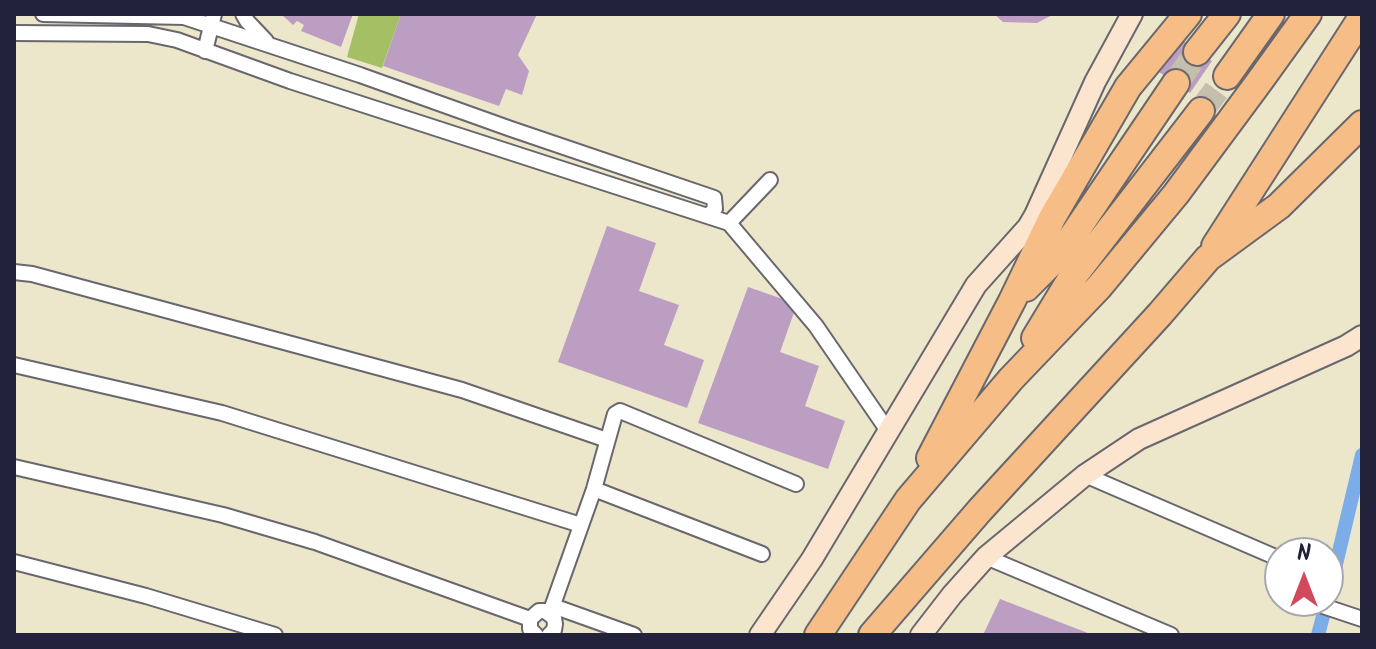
<!DOCTYPE html>
<html>
<head>
<meta charset="utf-8">
<style>
	body { margin:0 }
	#map { position:relative; width:1376px; height:649px; overflow:hidden; background:#ece6ca; font-family:Kalam,sans-serif }
	canvas { display:block }
	.frame { position:absolute; inset:0; border:16px solid #22223b; pointer-events:none }
	.north { position:absolute; left:1264px; top:537px; width:80px; height:80px; box-sizing:border-box; background:#fff; border:2px solid #a7a7b1; border-radius:50%; rotate:0deg; font-size:22px; font-weight:700; line-height:32px; text-align:center; color:#22223b }
	.north::after { content:''; display:block; margin:auto; width:28px; height:36px; background:#d1495b; clip-path:polygon(50% 0,100% 100%,50% 72%,0 100%) }
</style>
</head>
<body>
<div id="map">
<canvas width="1376" height="649"></canvas>
<div class="frame"></div>
<div class="north">N</div>
</div>
<script>
const c = document.querySelector('canvas').getContext('2d');
c.lineJoin = 'round';
function fillPath(path, color) {
  c.fillStyle = color;
  c.fill(path, 'evenodd');
}
function toPath(rows) {
  const path = new Path2D();
  for (const r of rows) {
    path.moveTo(r[0], r[1]);
    for (let i = 2; i < r.length; i += 2) path.lineTo(r[i], r[i + 1]);
  }
  return path;
}
function stroke(path, color, width, dash) {
  c.strokeStyle = color;
  c.lineWidth = width;
  c.lineCap = dash ? 'butt' : 'round';
  c.setLineDash(dash || []);
  c.stroke(path);
}
fillPath(toPath([
	[359,14,401,14,382,68,347,57]
]), '#a5bf65');
stroke(toPath([
	[1328,598,1362,455],
	[1318,635,1327,601]
]), '#7dade8', 14);
fillPath(toPath([
	[281,14,353,14,341,47,301,31,304,25,297,21,293,25],
	[401,14,537,14,518,55,529,71,522,95,506,89,499,106,383,66],
	[994,14,1054,14,1037,23,1003,22],
	[1181,39,1212,61,1190,93,1159,72],
	[607,226,656,243,639,291,679,305,664,345,704,360,687,408,558,362],
	[748,287,797,304,780,352,819,366,805,406,845,421,828,469,698,423],
	[1000,599,1093,635,983,635]
]), '#bc9ec2');
stroke(toPath([
	[1176,83,1197,52],
	[1201,111,1227,76]
]), '#c4bfad', 26, [26, 13]);
const street = toPath([
	[43,14,184,17,360,75,511,129,714,198,715,209,708,216],
	[243,14,247,21,266,41],
	[14,33,148,34,177,40,290,81,729,223,816,326,888,431],
	[205,51,214,14],
	[729,223,770,180],
	[14,272,32,274,462,390,607,440],
	[14,365,222,413,581,525],
	[14,467,223,515,315,542,530,619],
	[1085,475,1280,559],
	[594,489,762,554],
	[986,557,1171,635],
	[14,562,146,596,275,635],
	[1308,601,1362,619],
	[553,606,634,635],
	[550,613,594,489,615,414,620,411,796,484],
	[536,635,530,629,530,619,539,611,545,611,554,618,555,624,554,630,549,635]
]);
const secondary = toPath([
	[760,635,812,559,976,285,1028,227,1035,215,1095,82,1132,14],
	[921,635,952,595,986,557,1085,475,1139,439,1346,346,1362,336]
]);
const highway = toPath([
	[1197,52,1227,14],
	[1227,76,1271,14],
	[1215,246,1362,17],
	[1026,288,1061,253,1176,83],
	[1035,338,1069,282,1201,111],
	[930,458,1012,301,1052,218,1128,87,1188,14],
	[818,635,908,500,1011,379,1099,287,1176,194,1259,82,1308,14],
	[872,635,980,510,1160,314,1208,258,1279,206,1362,124]
]);
stroke(street, '#69676d', 18);
stroke(secondary, '#69676d', 24);
stroke(highway, '#69676d', 30);
stroke(street, '#fff', 14);
stroke(secondary, '#fbe5cf', 20);
stroke(highway, '#f6be86', 26);
</script>
</body>
</html>
